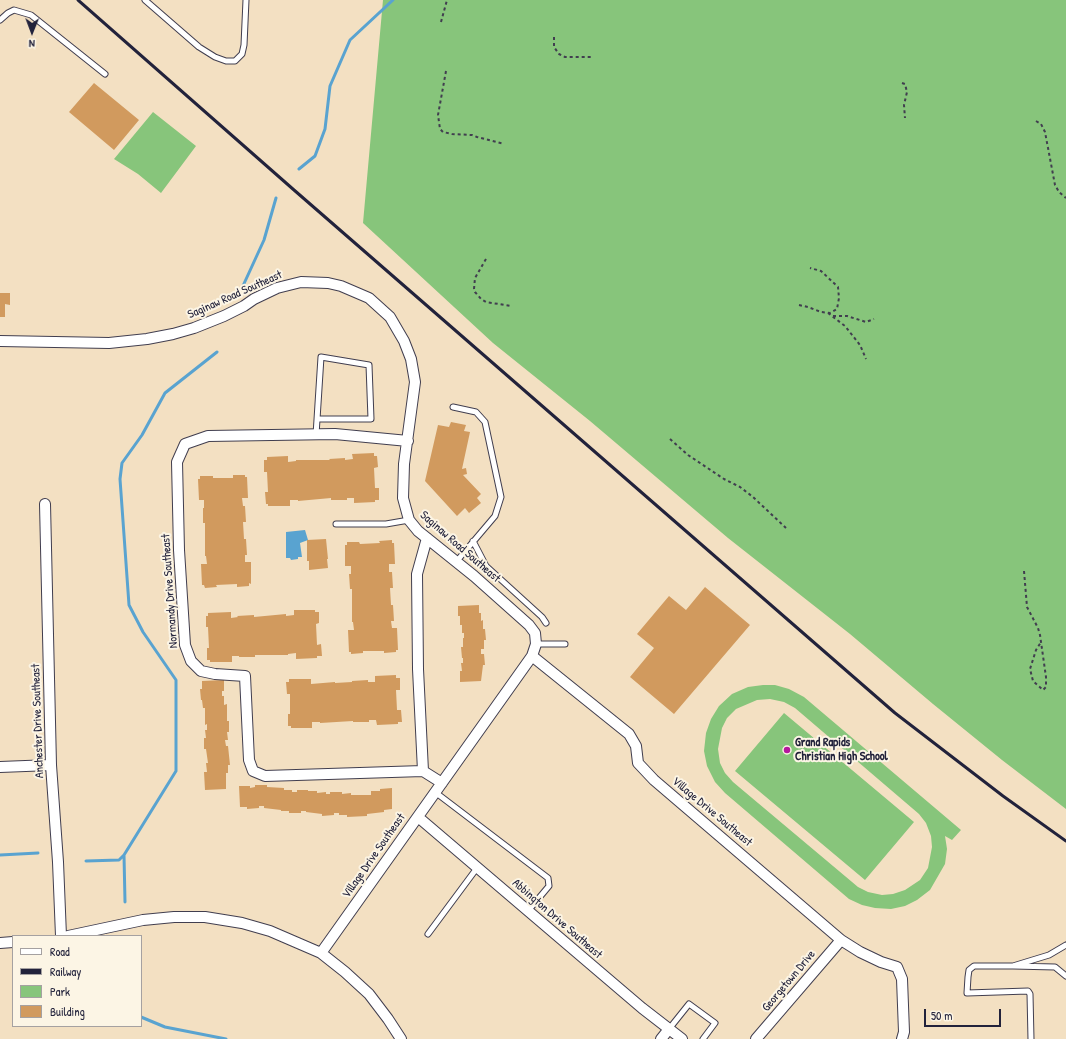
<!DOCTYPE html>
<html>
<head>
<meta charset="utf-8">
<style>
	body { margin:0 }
	#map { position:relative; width:1066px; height:1039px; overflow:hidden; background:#f3e0c2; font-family:"Patrick Hand",sans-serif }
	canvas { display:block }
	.legend { position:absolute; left:12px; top:935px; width:130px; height:92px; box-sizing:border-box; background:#fcf5e5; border:1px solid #a5a1a1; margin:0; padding:5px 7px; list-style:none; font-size:12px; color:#22223b }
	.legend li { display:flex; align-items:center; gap:8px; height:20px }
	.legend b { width:20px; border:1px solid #a5a1a1 }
	.north { position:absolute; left:12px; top:12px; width:40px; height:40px; -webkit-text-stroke:3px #fcf5e5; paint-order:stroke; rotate:181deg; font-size:11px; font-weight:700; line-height:16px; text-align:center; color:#22223b }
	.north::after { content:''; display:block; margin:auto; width:14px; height:18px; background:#22223b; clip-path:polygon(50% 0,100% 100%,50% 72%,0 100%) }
	.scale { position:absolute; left:924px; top:1009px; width:77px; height:18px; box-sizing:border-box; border:2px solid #22223b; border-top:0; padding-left:5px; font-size:12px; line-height:14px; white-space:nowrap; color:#22223b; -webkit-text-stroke:3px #fcf5e5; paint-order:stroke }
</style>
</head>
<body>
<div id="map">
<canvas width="1066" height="1039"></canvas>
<ul class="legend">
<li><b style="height:5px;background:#fff"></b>Road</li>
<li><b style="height:5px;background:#22223b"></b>Railway</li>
<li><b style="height:11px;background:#87c57b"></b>Park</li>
<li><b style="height:11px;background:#d19a5e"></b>Building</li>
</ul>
<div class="north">N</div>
<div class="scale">50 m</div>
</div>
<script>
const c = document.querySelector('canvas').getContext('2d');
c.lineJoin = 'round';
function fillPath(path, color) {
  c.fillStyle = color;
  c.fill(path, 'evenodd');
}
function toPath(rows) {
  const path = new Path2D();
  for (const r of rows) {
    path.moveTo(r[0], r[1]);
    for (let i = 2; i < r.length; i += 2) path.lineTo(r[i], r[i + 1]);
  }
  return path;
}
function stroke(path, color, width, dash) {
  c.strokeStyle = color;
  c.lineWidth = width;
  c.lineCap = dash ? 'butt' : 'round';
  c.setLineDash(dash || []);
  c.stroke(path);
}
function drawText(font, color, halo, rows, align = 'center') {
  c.font = font + ' "Patrick Hand",sans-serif';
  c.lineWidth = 4;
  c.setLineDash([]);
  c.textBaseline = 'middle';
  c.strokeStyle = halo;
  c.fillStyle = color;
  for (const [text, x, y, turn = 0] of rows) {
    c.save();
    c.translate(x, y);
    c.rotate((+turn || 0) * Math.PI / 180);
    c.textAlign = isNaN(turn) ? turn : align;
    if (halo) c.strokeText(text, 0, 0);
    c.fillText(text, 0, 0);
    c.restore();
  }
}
fillPath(toPath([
	[383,0,1066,0,1066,809,1002,760,933,704,850,634,728,538,590,421,493,343,363,223],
	[153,112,196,146,161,193,138,174,114,159],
	[763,685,775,685,789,689,804,697,961,830,952,840,945,836,947,849,945,864,930,890,917,900,905,906,891,909,875,908,862,905,849,899,725,793,715,782,707,766,704,751,706,733,711,719,719,706,732,694,748,687],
	[770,699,784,702,795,708,919,814,926,823,931,836,932,847,928,868,920,880,905,890,893,894,882,895,868,892,858,887,733,782,725,773,720,763,718,749,722,728,727,718,736,709,757,700],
	[784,713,914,822,865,880,735,771]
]), '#87c57b');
fillPath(toPath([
	[305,530,308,540,300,543,302,557,298,557,298,559,291,560,290,558,286,558,286,532]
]), '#59a3d0');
stroke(toPath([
	[299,169,315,156,325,129,330,86,350,40,393,0],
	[242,288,264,240,276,198],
	[0,855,38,853],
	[86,861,119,860,124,855],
	[125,902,124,855,176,771,176,680,143,632,129,605,120,479,122,463,142,435,165,393,217,352],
	[141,1017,165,1027,226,1039]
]), '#59a3d0', 3);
fillPath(toPath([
	[94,83,139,120,114,150,69,112],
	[0,293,10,293,10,305,5,304,5,317,0,317],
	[451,422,466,425,464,431,470,432,462,469,466,468,467,474,463,475,481,494,477,498,481,503,469,513,465,508,457,516,425,481,438,425,449,427],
	[374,453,374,456,377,456,378,467,374,468,375,488,379,488,379,500,375,500,375,502,354,503,354,498,347,498,347,500,331,500,331,498,298,501,298,500,290,500,290,506,268,506,268,504,266,504,265,492,268,492,267,472,264,472,264,460,267,460,267,457,288,456,288,462,296,461,296,460,330,460,329,459,345,458,345,460,353,459,352,454],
	[233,475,245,475,245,477,247,477,248,498,242,498,243,506,245,506,246,522,243,522,244,539,246,539,247,555,245,555,245,562,251,562,251,584,249,583,249,586,237,587,237,584,216,585,217,587,205,588,204,585,202,585,201,564,207,564,206,556,205,556,205,523,203,523,203,508,204,508,204,500,199,500,198,479,200,479,200,476,213,476,213,478,233,478],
	[326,539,328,559,327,559,328,568,309,570,309,561,307,561,307,540],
	[392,540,392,543,394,543,395,564,389,564,389,572,392,572,393,588,390,588,391,605,393,605,394,621,391,621,392,628,397,628,398,650,396,650,396,652,384,653,384,651,363,651,363,653,351,654,351,652,349,652,348,630,354,630,353,622,352,622,352,589,350,589,349,574,351,574,351,566,345,566,345,545,347,545,347,542,359,542,360,544,380,543,379,541],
	[705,587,750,625,674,714,630,677,654,648,637,634,669,596,686,610],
	[479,605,479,613,481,613,481,621,483,620,483,629,485,629,486,640,484,640,484,649,481,649,481,654,484,654,485,665,483,665,481,681,460,682,460,671,462,671,461,663,463,663,463,658,462,658,461,647,463,647,463,638,464,638,464,633,462,633,462,625,460,625,460,616,458,616,458,606],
	[294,610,315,610,315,612,319,612,319,623,316,624,317,645,321,644,322,656,317,656,317,658,296,659,296,653,288,654,288,655,255,655,255,657,239,657,239,656,232,656,232,662,210,662,210,660,207,660,207,648,209,648,208,627,206,627,206,616,208,616,208,613,231,612,231,618,238,617,237,616,254,615,254,617,286,614,286,616,294,615],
	[396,675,396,678,400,678,400,690,396,690,397,710,401,710,402,722,398,722,398,724,377,725,376,720,369,720,369,722,353,722,353,721,320,723,320,722,312,722,312,728,291,728,291,726,288,726,288,714,290,714,290,694,287,694,286,682,289,682,289,679,311,679,311,684,335,682,335,683,352,682,352,681,368,680,368,682,375,682,375,676],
	[224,680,224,691,222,691,222,696,224,696,224,705,227,704,227,721,229,721,229,732,227,732,228,740,225,740,226,746,228,746,230,765,228,765,228,773,226,773,226,789,205,790,204,772,207,772,206,763,208,763,206,749,204,749,204,738,206,738,205,730,207,730,207,724,205,725,205,708,203,708,202,700,201,700,200,689,202,689,202,681],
	[255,785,267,785,267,787,284,788,284,790,292,790,292,792,297,792,297,790,308,790,308,791,317,791,317,793,326,792,326,794,330,794,330,792,342,792,342,794,351,793,351,795,371,795,371,791,380,791,380,789,392,788,392,809,384,810,384,812,367,814,367,816,347,817,347,815,339,815,339,813,334,813,334,815,322,816,322,814,306,812,306,811,301,811,301,813,289,813,289,811,281,811,281,810,264,808,264,806,259,806,259,808,247,809,247,807,240,807,239,786,250,786,250,788,255,787]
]), '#d19a5e');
const service = toPath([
	[145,0,199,47,215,57,226,61,235,61,242,54,244,45,246,0],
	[0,20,8,13,14,10,31,15,105,74],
	[453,407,476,412,485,422,501,497,495,516,456,562],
	[316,435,321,357,369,365,371,419,317,419],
	[336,524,386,524,409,520],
	[473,541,486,566,542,617,546,623],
	[536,644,565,644],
	[435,792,548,878,549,886,528,911],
	[428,934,477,868],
	[1066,945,1049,955,1013,966,1055,967,1066,976],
	[1013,966,974,966,969,970,968,977,967,993,1028,991,1030,994,1031,1039],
	[669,1029,689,1004,715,1023,703,1039]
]);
const minor = toPath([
	[0,341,109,343,147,339,173,334,194,328,224,316,244,306,254,299,277,288,301,282,328,283,341,286,369,298,390,317,404,341,411,359,415,382,404,464,403,498,409,520,418,531,474,576,529,625,535,633,536,644,532,656,321,953],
	[408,441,335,434,208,436,185,444,177,462,179,550,185,645,191,661,201,671,215,674,245,676,249,760,253,771,265,776,423,771],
	[45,504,51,765,58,862,61,936],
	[427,538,417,574,418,669,423,771,442,783],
	[532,656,629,734,636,746,638,763,654,780,841,940,860,952,881,962,897,967,902,979,904,1032,902,1039],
	[0,767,51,765],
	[418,817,642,1008,682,1039],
	[68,936,143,920,174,917,205,917,242,923,270,931,321,953,345,972,369,994,388,1019,401,1039],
	[0,943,13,942],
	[661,1039,669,1029],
	[756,1039,841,940]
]);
stroke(service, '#413e4f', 7);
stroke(minor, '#413e4f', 12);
stroke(toPath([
	[441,22,447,0],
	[554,37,554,47,559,54,565,57,592,57],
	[446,71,438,115,440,129,443,132,452,134,472,135,477,137,504,144],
	[902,83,905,84,907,92,904,105,905,118],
	[1036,121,1041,124,1045,132,1055,185,1059,192,1066,198],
	[486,259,475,278,474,289,475,292,481,299,486,302,511,306],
	[799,305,808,307,821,312,830,313,837,309,839,298,838,287,821,271,810,268],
	[828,313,845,326,860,345,866,359],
	[833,316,847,316,866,322,874,319],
	[670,439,688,455,724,479,740,487,753,497,786,528],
	[1024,571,1027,607,1038,628,1040,635,1046,677,1046,687,1043,690,1033,681,1030,669,1036,650,1041,642]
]), '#413e4f', 2, [3, 3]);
stroke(service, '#fff', 5);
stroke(minor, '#fff', 10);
stroke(toPath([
	[78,0,294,190,895,713,1003,796,1066,841]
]), '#22223b', 3);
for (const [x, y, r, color] of [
	[787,750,4,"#b5179e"]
]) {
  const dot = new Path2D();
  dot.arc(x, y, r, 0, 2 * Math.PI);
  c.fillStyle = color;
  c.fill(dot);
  stroke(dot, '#fcf5e5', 1.5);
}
drawText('12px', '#22223b', '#fcf5e5', [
	["Saginaw Road Southeast",235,295,-24],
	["Saginaw Road Southeast",460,547,41],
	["Normandy Drive Southeast",170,591,-94],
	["Anchester Drive Southeast",38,721,-92],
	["Village Drive Southeast",712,812,40],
	["Village Drive Southeast",374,856,-55],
	["Abbington Drive Southeast",557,919,41],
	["Georgetown Drive",789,981,-50]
]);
drawText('bold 12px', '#22223b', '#fcf5e5', [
	["Grand Rapids",795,743],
	["Christian High School",795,757]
], 'left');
</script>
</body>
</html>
